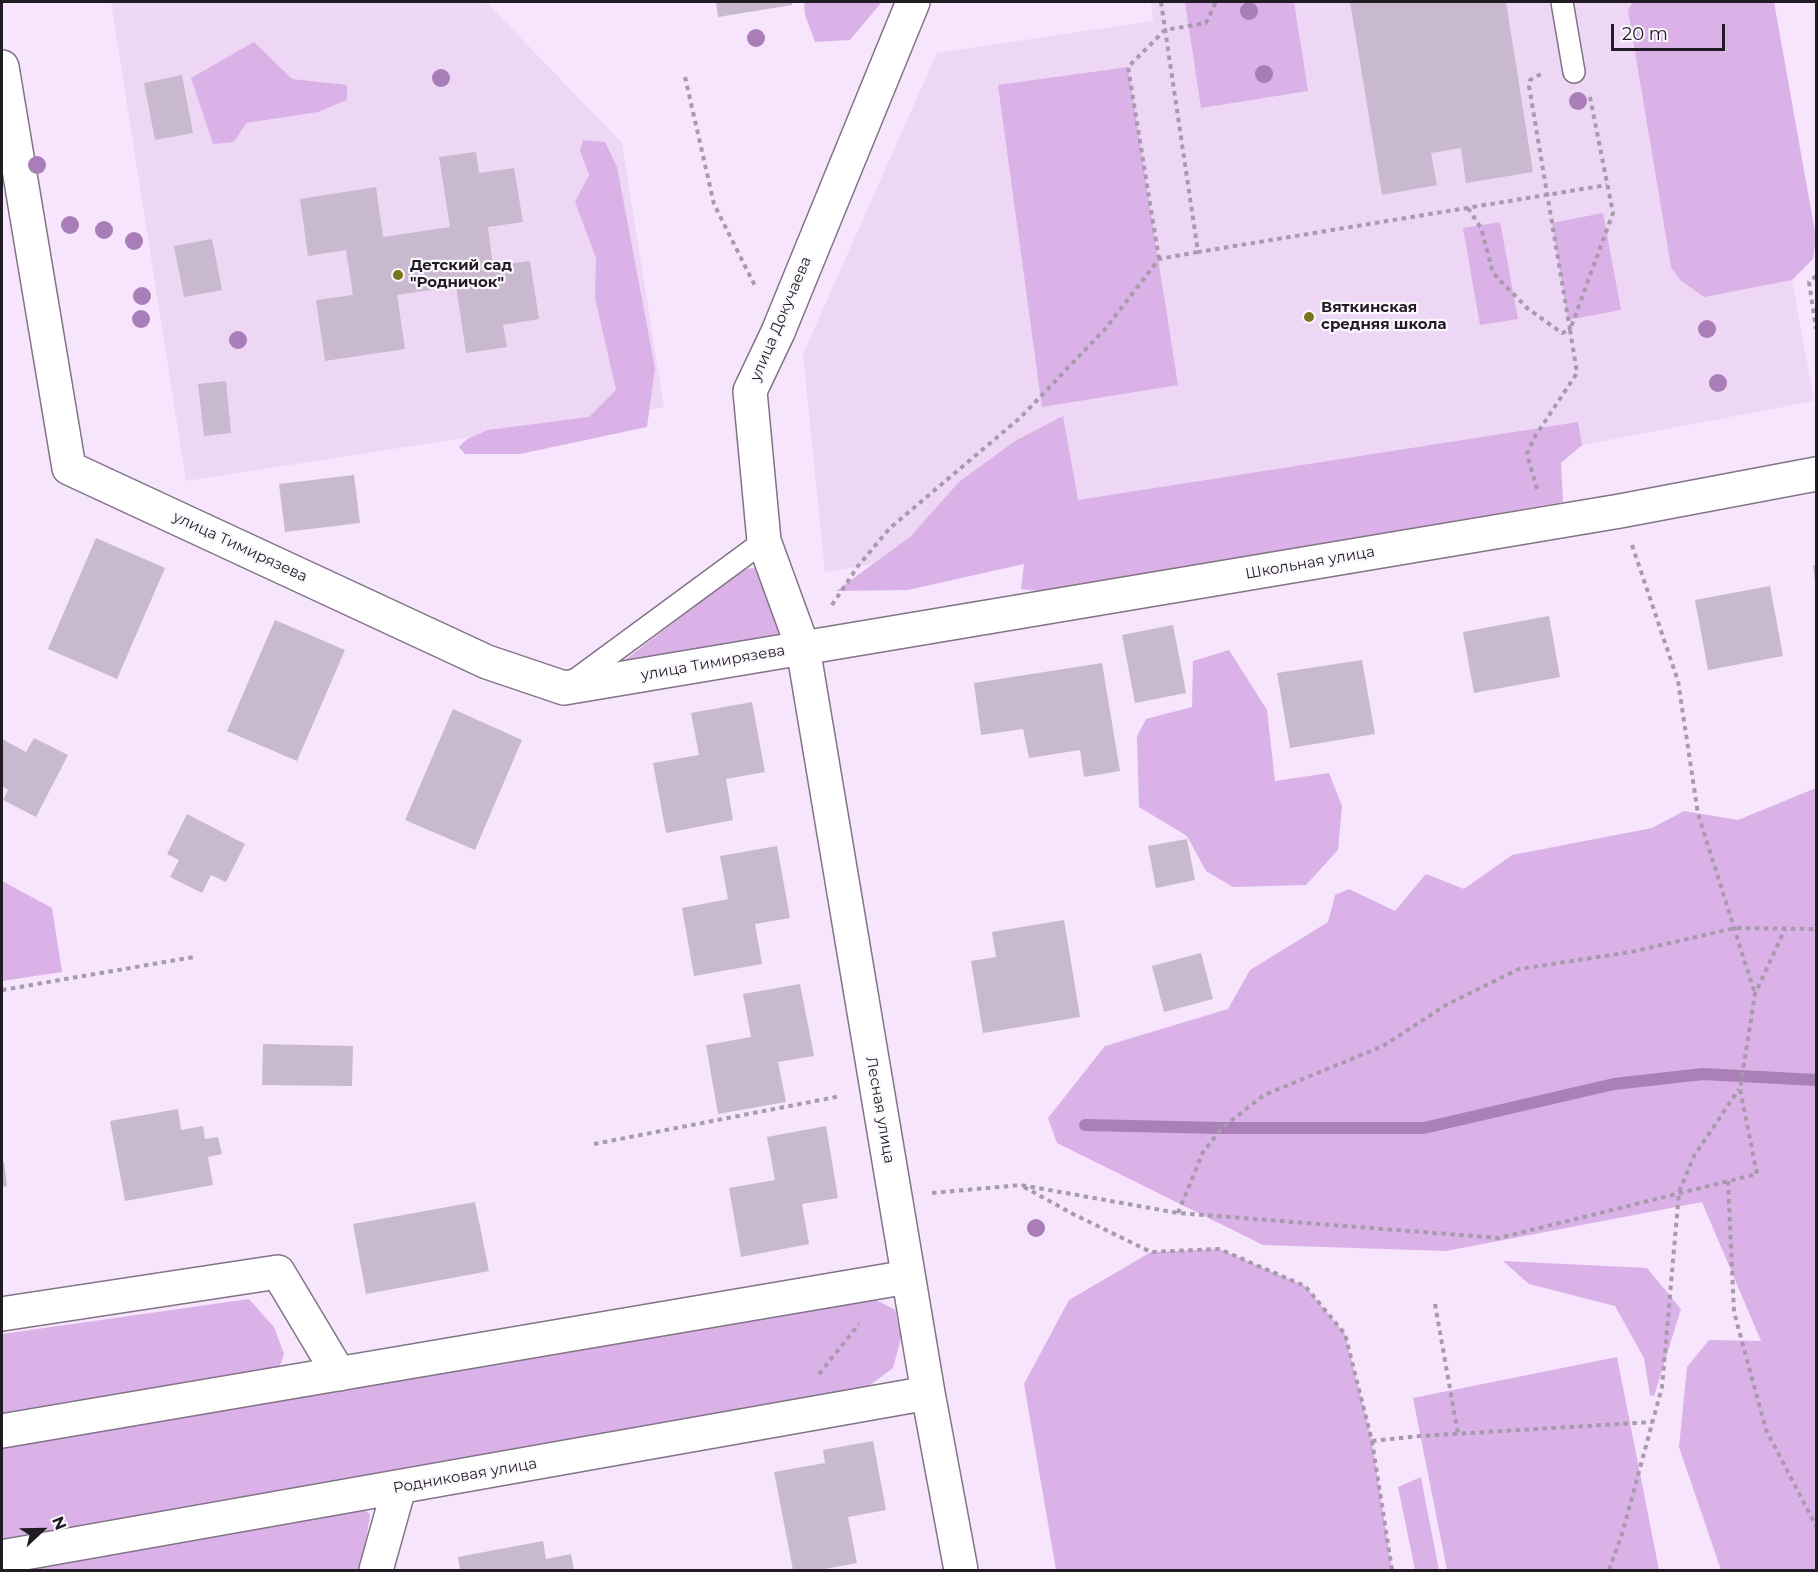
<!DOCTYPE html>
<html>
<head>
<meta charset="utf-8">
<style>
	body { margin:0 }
	#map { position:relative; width:1818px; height:1572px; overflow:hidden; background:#f6e5fc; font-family:Montserrat,sans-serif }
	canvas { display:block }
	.frame { position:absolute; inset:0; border:3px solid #211b23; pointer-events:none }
	.north { position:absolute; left:12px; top:1500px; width:60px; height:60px; -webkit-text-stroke:4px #fbf8fd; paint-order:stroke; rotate:68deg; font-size:16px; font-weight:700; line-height:24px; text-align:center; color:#211b23 }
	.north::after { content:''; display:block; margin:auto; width:21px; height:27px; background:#211b23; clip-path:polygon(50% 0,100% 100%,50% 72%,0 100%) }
	.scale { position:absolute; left:1611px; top:24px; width:114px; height:27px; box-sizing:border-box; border:3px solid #211b23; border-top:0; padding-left:8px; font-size:18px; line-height:21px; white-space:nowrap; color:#211b23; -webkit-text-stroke:4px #fbf8fd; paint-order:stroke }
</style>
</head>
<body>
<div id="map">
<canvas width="1818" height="1572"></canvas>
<div class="frame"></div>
<div class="north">N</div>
<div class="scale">20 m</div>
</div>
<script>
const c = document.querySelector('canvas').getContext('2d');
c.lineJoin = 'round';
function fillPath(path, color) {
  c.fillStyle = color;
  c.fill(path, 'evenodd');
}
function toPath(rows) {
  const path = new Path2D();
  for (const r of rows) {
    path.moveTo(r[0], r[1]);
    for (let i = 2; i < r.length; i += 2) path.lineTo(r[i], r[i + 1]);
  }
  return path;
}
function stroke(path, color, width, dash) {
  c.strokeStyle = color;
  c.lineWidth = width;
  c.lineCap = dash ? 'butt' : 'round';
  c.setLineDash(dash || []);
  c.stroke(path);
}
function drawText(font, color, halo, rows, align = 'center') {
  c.font = font + ' Montserrat,sans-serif';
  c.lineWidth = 4.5;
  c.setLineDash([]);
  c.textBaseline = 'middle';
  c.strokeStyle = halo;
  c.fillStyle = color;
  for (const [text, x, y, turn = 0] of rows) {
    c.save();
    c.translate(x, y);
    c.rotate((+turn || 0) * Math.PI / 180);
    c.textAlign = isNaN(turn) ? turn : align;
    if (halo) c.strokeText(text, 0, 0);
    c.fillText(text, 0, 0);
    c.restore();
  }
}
fillPath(toPath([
	[111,2,486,2,622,143,664,407,186,481],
	[1151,2,1774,2,1816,238,1813,259,1792,280,1814,401,1582,445,825,572,803,354,937,53,1153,21]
]), '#edd7f4');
fillPath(toPath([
	[804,2,882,2,850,40,815,42,805,15],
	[1185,2,1294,2,1308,91,1201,108],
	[1633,2,1774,2,1816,238,1813,259,1792,280,1704,297,1680,280,1671,267,1628,10],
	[254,42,292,79,347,85,347,100,318,112,246,123,234,142,213,144,191,78],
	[1128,67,1178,385,1042,407,998,85],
	[583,140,605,142,617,167,655,368,647,427,520,454,465,454,459,447,467,439,488,430,589,417,616,390,595,298,596,258,575,202,589,175,580,151],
	[1603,213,1621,310,1568,320,1552,223],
	[1500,222,1518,319,1480,325,1463,228],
	[1063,416,1078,500,1578,422,1582,445,1561,463,1563,502,1046,592,1021,589,1024,564,908,590,836,591,910,537,959,482,1015,441],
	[757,568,780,637,612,670,743,569],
	[1229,650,1267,710,1275,781,1329,773,1342,806,1338,850,1306,885,1233,887,1206,871,1187,836,1139,807,1137,736,1146,719,1192,707,1193,661],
	[1816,788,1816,1570,1721,1570,1679,1447,1687,1367,1709,1340,1761,1341,1702,1202,1446,1251,1263,1245,1057,1143,1048,1118,1105,1046,1228,1009,1250,970,1328,922,1335,895,1349,889,1395,911,1426,874,1464,889,1512,855,1652,828,1684,811,1738,820],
	[2,881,52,908,62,972,2,981],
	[1219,1249,1305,1286,1345,1334,1372,1441,1392,1570,1056,1570,1024,1384,1069,1300,1151,1252],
	[1503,1261,1647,1268,1681,1309,1654,1396,1650,1395,1644,1358,1615,1306,1529,1284],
	[865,1294,895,1310,901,1338,893,1368,854,1397,2,1545,2,1445],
	[249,1299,274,1327,284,1354,277,1374,2,1421,2,1334],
	[1617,1357,1659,1570,1447,1570,1413,1398],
	[1421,1477,1426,1504,1439,1570,1415,1570,1398,1487],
	[359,1506,370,1514,362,1570,2,1570]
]), '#dab2e7');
stroke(toPath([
	[1085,1125,1222,1128,1424,1128,1614,1084,1703,1074,1816,1080]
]), '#a980b7', 12);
fillPath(toPath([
	[716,2,792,2,792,5,718,17],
	[1350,2,1506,2,1533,172,1466,183,1461,148,1431,153,1437,185,1382,195],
	[182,75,193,133,155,140,144,83],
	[476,152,479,173,514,168,523,222,488,227,493,266,530,261,539,319,503,325,507,347,466,353,456,286,397,295,405,349,325,361,316,300,353,295,346,250,308,256,300,199,376,187,383,237,450,227,439,157],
	[212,239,222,290,184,297,174,246],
	[226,381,231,433,204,436,198,384],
	[354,475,360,523,285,532,279,484],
	[96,538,165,568,117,679,48,649],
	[1813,565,1816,565,1816,583,1815,583],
	[1770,586,1783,656,1708,670,1695,600],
	[1549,616,1560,677,1474,693,1463,632],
	[275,620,345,650,297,761,227,731],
	[1173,625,1186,693,1135,703,1122,635],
	[1362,660,1375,734,1290,748,1277,673],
	[1102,663,1120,771,1084,777,1080,750,1029,758,1023,729,981,735,974,683],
	[752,702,765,772,726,779,733,820,666,833,653,763,699,755,691,713],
	[453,709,522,740,475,850,405,820],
	[34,738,68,755,36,817,3,800,8,790,2,786,2,739,26,752],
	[187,814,245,844,226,882,211,875,202,893,170,877,179,860,167,854],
	[1187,839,1195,880,1156,888,1148,846],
	[777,846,790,918,755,924,762,964,694,976,682,908,728,899,720,856],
	[1064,920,1080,1017,983,1033,971,961,996,957,992,932],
	[1201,953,1213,999,1164,1012,1152,966],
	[800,984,814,1056,778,1062,786,1102,718,1114,706,1045,751,1037,743,994],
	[263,1044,353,1046,352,1086,262,1085],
	[178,1109,181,1130,203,1126,205,1139,218,1137,222,1154,208,1157,213,1185,125,1201,110,1121],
	[826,1126,838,1198,802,1204,809,1244,741,1257,729,1188,775,1180,767,1137],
	[4,1162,7,1186,2,1187,2,1163],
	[475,1202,489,1271,366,1294,353,1224],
	[873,1441,886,1510,848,1517,857,1563,819,1570,793,1570,774,1472,825,1463,823,1450],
	[543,1541,546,1559,571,1554,574,1570,460,1570,458,1557]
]), '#c9b9cf');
const service = toPath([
	[1562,2,1574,72],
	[571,683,764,541]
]);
const minor = toPath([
	[913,2,778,332,750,391,764,541,803,648,928,1393,961,1570],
	[2,67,69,468,487,662,564,688,1620,511,1816,474],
	[2,1314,278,1272,339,1374],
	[2,1431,908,1277],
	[2,1557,928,1393],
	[376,1570,399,1488]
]);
stroke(service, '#827387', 24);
stroke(minor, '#827387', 36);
stroke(toPath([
	[1161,2,1198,252,1607,185],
	[685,77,714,204,756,288],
	[1468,208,1481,228,1493,273,1527,308,1562,333,1570,330,1529,86,1530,80,1543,73],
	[1159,259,1128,67,1165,30,1206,23,1216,2],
	[1816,276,1809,282,1816,329],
	[1537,489,1527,454,1534,438,1577,373,1570,330,1613,213,1590,97],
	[1632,545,1678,681,1698,814,1755,994],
	[832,605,858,566,890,528,1021,417,1106,328,1159,259,1198,252],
	[2,990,194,957],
	[594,1144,841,1096],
	[1728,1181,1734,1312,1766,1430,1816,1526],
	[1024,1187,1073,1214,1151,1252,1219,1249,1305,1286,1345,1334,1372,1441,1392,1570],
	[932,1193,1021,1185,1178,1213,1499,1238,1757,1174,1740,1089,1755,994,1785,929],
	[1178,1213,1203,1152,1222,1128,1264,1095,1383,1046,1446,1005,1519,969,1631,952,1735,928,1816,929],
	[1435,1304,1458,1434],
	[819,1374,859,1324],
	[1372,1441,1420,1436,1652,1422],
	[1609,1570,1622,1534,1662,1387,1679,1192,1694,1156,1739,1089]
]), '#a79aac', 4, [4.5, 4.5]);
stroke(service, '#fff', 21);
stroke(minor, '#fff', 33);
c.fillStyle = '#a97db7';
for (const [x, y] of [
	[1249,11],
	[756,38],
	[1264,74],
	[441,78],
	[1578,101],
	[37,165],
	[70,225],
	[104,230],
	[134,241],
	[142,296],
	[141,319],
	[1707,329],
	[238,340],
	[1718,383],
	[1036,1228]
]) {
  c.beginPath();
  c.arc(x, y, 9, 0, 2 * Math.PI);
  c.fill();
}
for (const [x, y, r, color] of [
	[398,275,6,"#78751a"],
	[1309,317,6,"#78751a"]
]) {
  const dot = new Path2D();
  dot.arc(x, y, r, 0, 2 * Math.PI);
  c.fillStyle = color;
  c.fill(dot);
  stroke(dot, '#fbf8fd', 2);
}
drawText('bold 15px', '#211b23', '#fbf8fd', [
	["Детский сад",410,266],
	["\"Родничок\"",410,283],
	["Вяткинская",1321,308],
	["средняя школа",1321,325]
], 'left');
drawText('15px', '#211b23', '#fbf8fd', [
	["улица Докучаева",781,319,-67],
	["улица Тимирязева",240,547,25],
	["Школьная улица",1310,563,-10],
	["улица Тимирязева",713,663,-10],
	["Лесная улица",880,1110,80],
	["Родниковая улица",465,1476,-10]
]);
</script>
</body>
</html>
